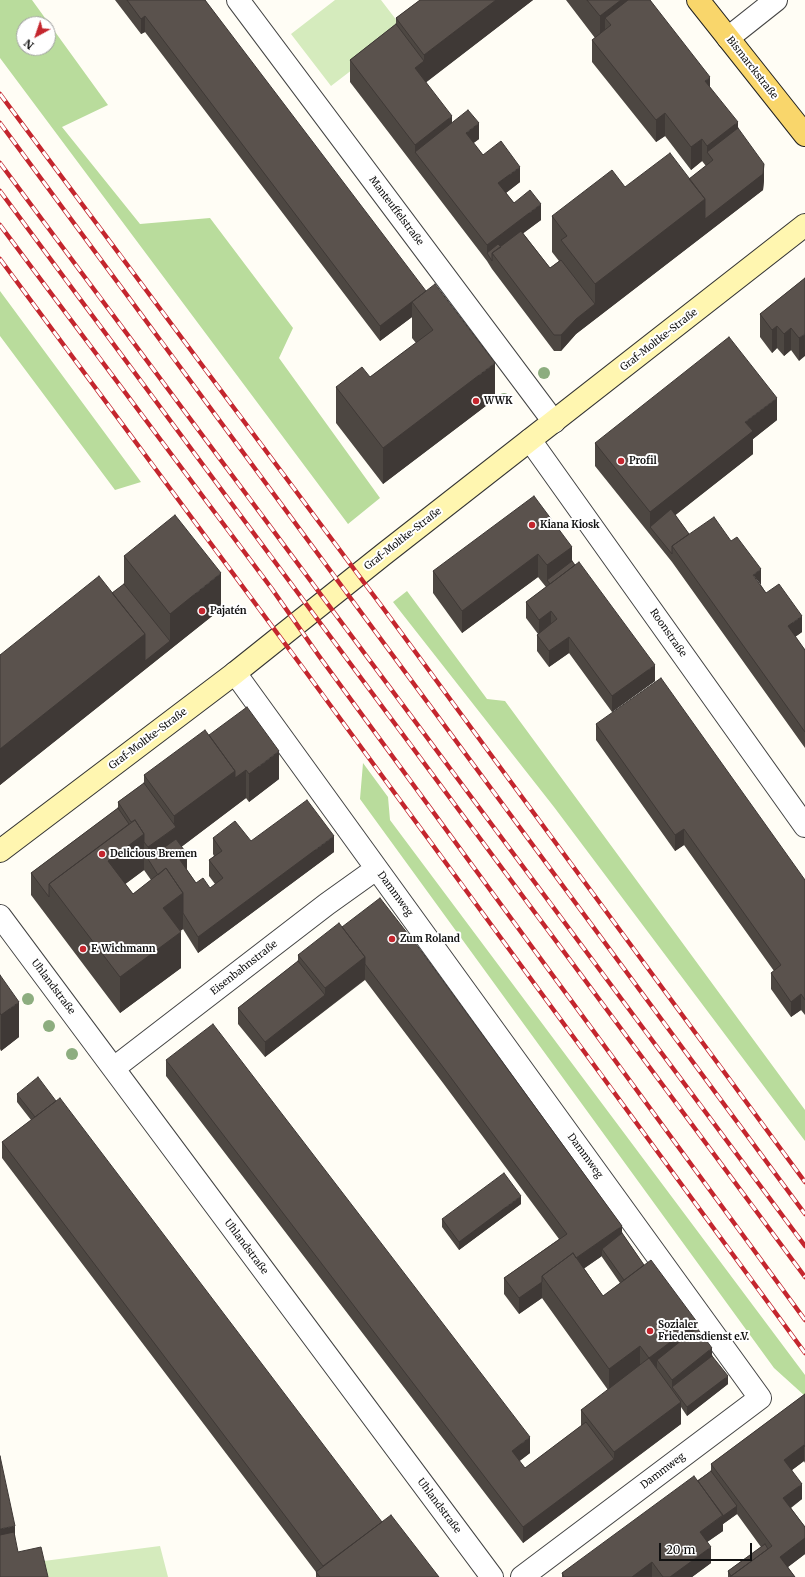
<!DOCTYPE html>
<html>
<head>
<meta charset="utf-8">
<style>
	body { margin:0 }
	#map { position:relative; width:805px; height:1577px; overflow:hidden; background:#fffdf5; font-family:Merriweather,serif }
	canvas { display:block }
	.north { position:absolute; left:16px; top:16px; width:40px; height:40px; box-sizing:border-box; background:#fff; border:1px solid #a0a0a0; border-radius:50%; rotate:220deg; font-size:11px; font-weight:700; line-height:16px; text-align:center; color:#111 }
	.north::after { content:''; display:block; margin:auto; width:14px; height:18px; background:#c4262e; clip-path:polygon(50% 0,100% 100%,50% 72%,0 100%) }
	.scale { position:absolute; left:659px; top:1543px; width:93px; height:18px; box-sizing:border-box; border:2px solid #111; border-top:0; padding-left:5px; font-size:12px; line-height:14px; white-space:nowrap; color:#111; -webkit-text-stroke:3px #fff; paint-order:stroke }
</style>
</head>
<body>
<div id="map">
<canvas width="805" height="1577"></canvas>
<div class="north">N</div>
<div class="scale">20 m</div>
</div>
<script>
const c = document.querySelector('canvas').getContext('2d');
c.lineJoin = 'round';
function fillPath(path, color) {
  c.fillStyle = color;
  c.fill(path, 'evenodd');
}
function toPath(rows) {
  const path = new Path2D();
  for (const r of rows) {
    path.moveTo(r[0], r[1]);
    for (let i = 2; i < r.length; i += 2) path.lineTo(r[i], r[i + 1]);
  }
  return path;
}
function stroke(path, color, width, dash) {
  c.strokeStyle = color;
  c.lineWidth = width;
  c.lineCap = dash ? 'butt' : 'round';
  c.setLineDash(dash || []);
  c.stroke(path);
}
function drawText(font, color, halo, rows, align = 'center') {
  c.font = font + ' Merriweather,serif';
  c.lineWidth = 4;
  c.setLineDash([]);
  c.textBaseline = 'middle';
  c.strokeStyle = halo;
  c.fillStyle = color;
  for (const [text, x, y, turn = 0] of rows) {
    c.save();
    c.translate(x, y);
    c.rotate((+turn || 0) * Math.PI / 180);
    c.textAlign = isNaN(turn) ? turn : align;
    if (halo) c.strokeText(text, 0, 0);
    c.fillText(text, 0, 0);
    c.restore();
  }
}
fillPath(toPath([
	[335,0,381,0,404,30,331,86,291,34],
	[160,1546,168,1577,39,1577,36,1562]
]), '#d5ebbd');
fillPath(toPath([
	[0,0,32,0,108,105,62,127,140,224,210,218,293,328,279,358,380,498,348,524,0,58],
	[24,24,48,24,48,48,24,48],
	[0,291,141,482,115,490,0,336],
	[407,591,487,699,505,701,805,1110,805,1141,554,807,393,602],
	[363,763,388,797,390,820,805,1375,805,1396,774,1368,360,799]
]), '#b9dc9c');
const street = toPath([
	[238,0,554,422],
	[728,38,776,0],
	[530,440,805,826],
	[235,673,760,1398,522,1577],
	[0,916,492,1577],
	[114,1068,327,904,376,869]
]);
const secondary = toPath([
	[0,851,235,673,384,554,805,225]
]);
const primary = toPath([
	[698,0,805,135]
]);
stroke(street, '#444', 24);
stroke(secondary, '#333', 24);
stroke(primary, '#222', 24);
stroke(street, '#fff', 22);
stroke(secondary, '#fff6b0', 22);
stroke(primary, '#f9d66b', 22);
const rail = toPath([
	[0,94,383,608,805,1182],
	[0,123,805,1214],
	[0,163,805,1246],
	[0,191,805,1277],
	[0,225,272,589,319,656,805,1320],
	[0,259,303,668,805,1353]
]);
stroke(rail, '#c4262e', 4.5);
stroke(rail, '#fff', 3, [9]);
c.fillStyle = '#8dad7f';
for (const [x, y] of [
	[544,373],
	[504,399],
	[28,999],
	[49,1026],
	[72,1054]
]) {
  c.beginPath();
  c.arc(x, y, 6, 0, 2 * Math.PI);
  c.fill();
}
fillPath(toPath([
	[115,0,205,0,495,399,383,484,336,423,336,387,370,377,416,343,412,338,412,317,380,341,145,32,141,34],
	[420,0,533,0,426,82,452,123,479,139,473,143,483,155,520,182,506,193,514,203,541,220,523,233,550,268,559,261,552,252,552,216,625,187,689,179,706,166,702,161,691,170,665,136,656,142,592,62,592,40,595,38,566,0,650,0,738,128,764,180,763,190,576,334,561,351,554,351,492,269,487,261,350,82,350,60,396,24,396,18],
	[805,278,799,361,791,350,784,356,777,348,772,353,760,337,760,314],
	[777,420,753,439,753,454,675,515,689,534,761,585,766,593,802,632,795,637,805,650,805,748,672,562,595,466,595,443],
	[572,547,572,561,655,681,612,712,569,653,549,667,537,651,537,635,538,634,526,618,526,602,546,587,538,577,462,633,433,593,433,571],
	[124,556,221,609,0,785,0,655,112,593,124,584],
	[596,724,805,880,805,1015,801,1010,791,1017,771,989,771,973,774,971,684,845,675,851,596,740],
	[209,735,279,779,249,802,246,798,181,847,187,870,196,883,210,888,215,884,209,876,209,860,214,856,213,854,213,838,251,841,334,852,198,953,183,929,180,931,181,968,120,1013,31,895,31,873,118,808,118,802,144,783,144,775],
	[144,870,151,880,133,894,125,884],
	[342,927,622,1233,644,1265,697,1328,728,1384,687,1416,681,1407,681,1424,523,1543,166,1076,166,1060,530,1453,519,1461,525,1468,581,1426,581,1410,608,1390,542,1298,519,1314,504,1294,504,1278,559,1239,443,1083,365,980,265,1057,238,1024,238,1008,298,961,298,955],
	[602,1256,602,1257,620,1283,603,1296,584,1268],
	[0,975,19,1037,1,1051,0,1049],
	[17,1094,382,1522,439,1577,316,1577,316,1572,2,1158,2,1142,31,1120,17,1102],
	[521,1204,459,1250,442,1227,442,1219],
	[805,1394,805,1463,804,1461,792,1470,802,1499,791,1508,805,1527,805,1554,788,1567,795,1577,728,1577,728,1571,761,1547,737,1514,723,1524,723,1531,707,1542,711,1563,692,1577,562,1577,562,1573,711,1471,711,1464]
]), '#4d4742');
fillPath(toPath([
	[496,0,533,0,424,84,424,55],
	[621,0,635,0,605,18,605,40,600,44,600,16],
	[145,16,145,32,141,34,141,19],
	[424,61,424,84,415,68],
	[710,77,710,100,705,81],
	[665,113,665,136,656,142,656,120],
	[452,116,452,139,415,152,415,145],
	[738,122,738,144,713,160,707,152,707,146],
	[479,123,479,139,466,149,466,133],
	[702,139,702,161,691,170,691,147],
	[764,164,764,180,763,190,576,334,561,351,561,335,576,319,595,304,595,284,705,199],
	[520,167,520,182,498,199,498,183],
	[541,204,541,220,493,256,492,253,487,253,487,245],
	[426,291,412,302,412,317,380,341,380,326],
	[777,326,777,348,772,353,772,330],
	[791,328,791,350,784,356,784,334],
	[805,334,805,356,799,361,799,338],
	[495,363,495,399,383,484,383,448],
	[777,398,777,420,753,439,753,454,654,532,650,527,650,512,745,422],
	[572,547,572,569,547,580,547,565],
	[538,554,538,577,462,633,462,611],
	[761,569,761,585,753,575],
	[221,573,221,609,0,785,0,749,145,634,170,641,170,614],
	[551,611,551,627,539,636,539,620],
	[802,616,802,632,788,642,788,626],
	[569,637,569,653,549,667,549,651],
	[655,665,655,681,612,712,612,696],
	[279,751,279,779,249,802,249,774],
	[246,770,246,798,176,851,148,859,148,847,174,829,174,816,235,771],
	[684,829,684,845,675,851,675,835],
	[144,834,144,870,108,897,56,892],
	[334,836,334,852,198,953,198,937],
	[187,854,187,870,180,860],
	[183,893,183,929,163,944,163,908],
	[181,932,181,968,120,1013,120,977],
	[365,957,365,979,265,1057,265,1042,325,995,325,988],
	[801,994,801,1010,791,1017,791,1002],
	[19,1002,19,1037,1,1051,1,1015],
	[521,1196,521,1204,459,1250,459,1242],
	[622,1226,622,1241,602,1249,602,1256,552,1291,545,1280],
	[542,1282,542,1298,519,1314,519,1298],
	[697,1322,697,1344,657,1360,657,1375,649,1358],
	[640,1346,640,1369,609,1391,609,1369],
	[712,1348,712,1364,672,1387,672,1380],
	[728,1376,728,1384,687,1416,687,1407],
	[681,1402,681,1424,614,1474,614,1452],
	[530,1437,530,1453,512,1467,512,1451],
	[804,1445,804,1461,784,1476,784,1460],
	[614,1459,614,1474,523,1543,523,1527],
	[802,1484,802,1499,783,1513,783,1498],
	[737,1506,737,1514,723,1524,723,1531,700,1547,700,1532],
	[15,1526,15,1562,0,1565,0,1529],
	[805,1538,805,1554,780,1573,780,1557],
	[711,1547,711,1563,692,1577,670,1577],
	[652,1562,652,1577,632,1577]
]), '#3f3936');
const building = toPath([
	[127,0,205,0,426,291,380,326,145,16,141,19,127,0],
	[420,0,496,0,424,55,396,18,420,0],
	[587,0,621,0,600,16,587,0],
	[628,0,650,0,710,77,705,81,738,122,707,146,702,139,691,147,665,113,656,120,592,40,611,25,605,18,628,0],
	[396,24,424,61,415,68,452,116,415,145,350,60,396,24],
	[468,110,479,123,466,133,483,155,501,141,520,167,498,183,514,203,530,190,541,204,487,245,415,152,468,110],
	[738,128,764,164,763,174,705,219,705,199,689,179,713,160,707,152,738,128],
	[670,153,705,199,595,284,561,240,567,236,552,216,612,170,625,187,670,153],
	[521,231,550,268,561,260,595,304,576,319,561,335,554,335,492,253,521,231],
	[498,244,501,247,492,253,492,261,487,253,498,244],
	[805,278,805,334,799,338,791,328,784,334,777,326,772,330,760,314,805,278],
	[435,284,495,363,383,448,336,387,362,367,370,377,433,330,412,302,435,284],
	[729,337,777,398,745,422,753,431,650,512,595,443,729,337],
	[534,496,572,547,547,565,538,554,462,611,433,571,534,496],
	[671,509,689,534,672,546,672,554,650,527,671,509],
	[175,515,221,573,170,614,124,556,175,515],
	[714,517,731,541,737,537,761,569,753,575,766,593,779,584,802,616,788,626,805,650,805,732,672,546,714,517],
	[572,561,575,565,550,584,547,580,572,561],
	[579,562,655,665,612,696,569,637,549,651,537,635,557,619,551,611,539,620,526,602,579,562],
	[99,576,145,634,0,749,0,655,99,576],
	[124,584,170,641,145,661,145,634,112,593,124,584],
	[661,678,805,880,805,1000,801,994,791,1002,771,973,781,965,684,829,675,835,596,724,661,678],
	[247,707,279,751,249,774,246,770,235,778,235,771,209,735,247,707],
	[205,730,235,771,174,816,144,775,205,730],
	[144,783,176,827,148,847,144,842,144,834,135,820,131,822,118,802,144,783],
	[307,800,334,836,198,937,183,913,183,893,166,868,158,875,148,859,176,839,187,854,180,860,196,883,203,878,210,888,223,878,209,860,222,851,213,838,235,821,251,841,307,800],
	[118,808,129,824,49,884,49,897,31,873,118,808],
	[135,820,144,834,108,861,133,894,166,868,183,893,163,908,181,932,120,977,49,884,135,820],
	[380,898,422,952,622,1226,576,1258,573,1253,542,1276,542,1282,519,1298,504,1278,567,1234,443,1067,365,964,365,957,342,927,380,898],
	[339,923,365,957,325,988,298,955,339,923],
	[298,961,325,995,265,1042,238,1008,298,961],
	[0,975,19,1002,1,1015,0,1013,0,975],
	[213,1024,530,1437,512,1451,525,1468,586,1422,614,1459,523,1527,166,1060,213,1024],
	[38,1077,56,1101,35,1117,17,1094,38,1077],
	[60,1098,382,1522,323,1566,2,1142,60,1098],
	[504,1173,521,1196,459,1242,442,1219,504,1173],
	[622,1233,644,1265,624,1280,602,1249,622,1233],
	[573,1253,603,1296,651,1260,697,1322,649,1358,640,1346,609,1369,542,1276,573,1253],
	[697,1328,712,1348,672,1380,657,1360,697,1328],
	[712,1356,728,1376,687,1407,672,1387,712,1356],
	[649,1358,681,1402,614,1452,581,1410,649,1358],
	[805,1394,805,1447,804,1445,784,1460,802,1484,783,1498,805,1527,805,1538,780,1557,795,1577,730,1577,772,1546,711,1464,805,1394],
	[0,1456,15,1526,0,1529,0,1456],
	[711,1471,737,1506,723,1516,698,1481,711,1471],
	[694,1476,723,1515,700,1532,711,1547,670,1577,663,1577,652,1562,632,1577,564,1577,562,1573,694,1476],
	[391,1515,439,1577,320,1577,316,1572,391,1515],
	[14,1532,18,1552,41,1547,48,1577,0,1577,0,1535,14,1532],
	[765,1544,768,1549,731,1576,728,1571,765,1544]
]);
fillPath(building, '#5a524d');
stroke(building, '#3f3936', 1);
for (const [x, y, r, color] of [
	[476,401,4,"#c4262e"],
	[621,461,4,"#c4262e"],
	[532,525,4,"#c4262e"],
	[202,611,4,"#c4262e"],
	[102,854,4,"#c4262e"],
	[392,939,4,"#c4262e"],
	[83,949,4,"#c4262e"],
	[650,1331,4,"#c4262e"]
]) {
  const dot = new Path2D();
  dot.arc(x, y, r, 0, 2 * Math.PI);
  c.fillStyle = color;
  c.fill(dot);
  stroke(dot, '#fff', 1.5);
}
drawText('10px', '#111', '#fff', [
	["Bismarckstraße",752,68,52],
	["Manteuffelstraße",396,211,53],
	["Graf-Moltke-Straße",659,340,-38],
	["Graf-Moltke-Straße",403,539,-38],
	["Roonstraße",668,633,55],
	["Graf-Moltke-Straße",148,739,-37],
	["Dammweg",395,894,54],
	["Eisenbahnstraße",244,968,-38],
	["Uhlandstraße",53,987,53],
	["Dammweg",585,1156,54],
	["Uhlandstraße",246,1247,53],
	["Dammweg",663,1471,-37],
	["Uhlandstraße",439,1506,53]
]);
drawText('bold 10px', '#111', '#fff', [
	["WWK",484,401],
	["Profil",629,461],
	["Kiana Kiosk",540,525],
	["Pajatén",210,611],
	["Delicious Bremen",110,854],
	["Zum Roland",400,939],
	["F. Wichmann",91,949],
	["Sozialer",658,1325],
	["Friedensdienst e.V.",658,1337]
], 'left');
</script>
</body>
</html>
